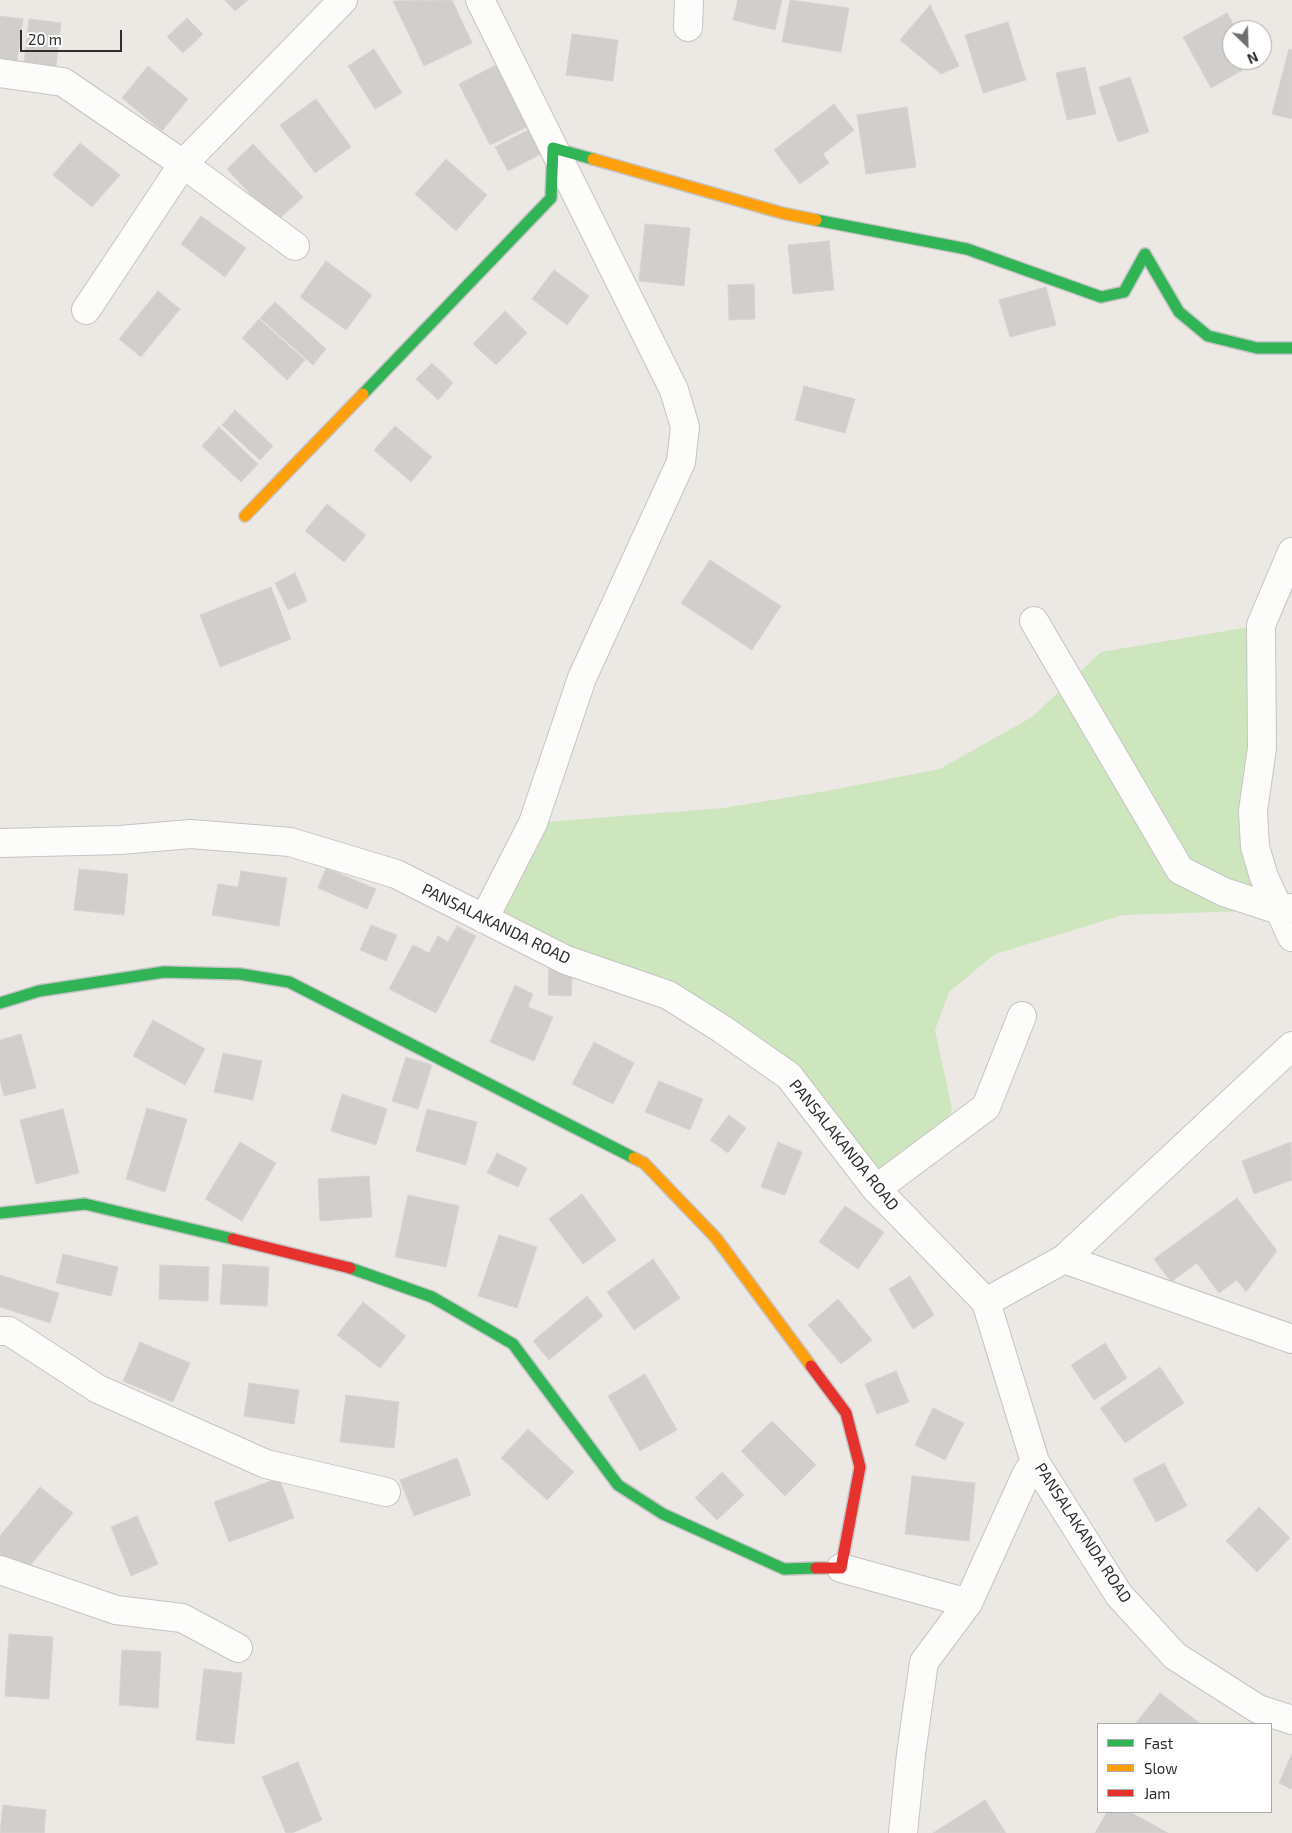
<!DOCTYPE html>
<html>
<head>
<meta charset="utf-8">
<style>
	body { margin:0 }
	#map { position:relative; width:1292px; height:1833px; overflow:hidden; background:#ece8e4; font-family:"Exo 2",sans-serif }
	canvas { display:block }
	.legend { position:absolute; left:1097px; top:1723px; width:175px; height:90px; box-sizing:border-box; background:#fff; border:1px solid #ababab; margin:0; padding:6px 9px; list-style:none; font-size:15px; color:#2e2e2e }
	.legend li { display:flex; align-items:center; gap:10px; height:25px }
	.legend b { width:25px; border:1px solid #ababab }
	.north { position:absolute; left:1222px; top:20px; width:50px; height:50px; box-sizing:border-box; background:#fff; border:1px solid #ababab; border-radius:50%; rotate:156deg; font-size:14px; font-weight:700; line-height:20px; text-align:center; color:#2e2e2e }
	.north::after { content:''; display:block; margin:auto; width:18px; height:22px; background:#706f6e; clip-path:polygon(50% 0,100% 100%,50% 72%,0 100%) }
	.scale { position:absolute; left:20px; top:30px; width:102px; height:22px; box-sizing:border-box; border:2px solid #2e2e2e; border-top:0; padding-left:6px; font-size:15px; line-height:18px; white-space:nowrap; color:#2e2e2e; -webkit-text-stroke:4px #fff; paint-order:stroke }
</style>
</head>
<body>
<div id="map">
<canvas width="1292" height="1833"></canvas>
<ul class="legend">
<li><b style="height:6px;background:#30b455"></b>Fast</li>
<li><b style="height:6px;background:#ff9f0a"></b>Slow</li>
<li><b style="height:6px;background:#e5322d"></b>Jam</li>
</ul>
<div class="north">N</div>
<div class="scale">20 m</div>
</div>
<script>
const c = document.querySelector('canvas').getContext('2d');
c.lineJoin = 'round';
function fillPath(path, color) {
  c.fillStyle = color;
  c.fill(path, 'evenodd');
}
function toPath(rows) {
  const path = new Path2D();
  for (const r of rows) {
    path.moveTo(r[0], r[1]);
    for (let i = 2; i < r.length; i += 2) path.lineTo(r[i], r[i + 1]);
  }
  return path;
}
function stroke(path, color, width, dash) {
  c.strokeStyle = color;
  c.lineWidth = width;
  c.lineCap = dash ? 'butt' : 'round';
  c.setLineDash(dash || []);
  c.stroke(path);
}
function drawText(font, color, halo, rows, align = 'center') {
  c.font = font + ' "Exo 2",sans-serif';
  c.lineWidth = 4.5;
  c.setLineDash([]);
  c.textBaseline = 'middle';
  c.strokeStyle = halo;
  c.fillStyle = color;
  for (const [text, x, y, turn = 0] of rows) {
    c.save();
    c.translate(x, y);
    c.rotate((+turn || 0) * Math.PI / 180);
    c.textAlign = isNaN(turn) ? turn : align;
    if (halo) c.strokeText(text, 0, 0);
    c.fillText(text, 0, 0);
    c.restore();
  }
}
fillPath(toPath([
	[1261,625,1253,811,1279,910,1123,915,995,954,949,992,935,1030,952,1109,941,1140,876,1189,832,1131,722,1029,484,919,533,823,723,808,821,792,940,769,1032,717,1101,652]
]), '#cee6be');
const building = toPath([
	[225,0,248,0,235,11,225,0],
	[452,0,472,43,424,66,393,1,452,0],
	[738,0,782,0,775,30,733,20,738,0],
	[790,0,849,8,841,52,782,42,790,0],
	[930,5,959,66,941,74,900,40,930,5],
	[1227,13,1237,30,1232,30,1232,60,1254,60,1255,63,1211,88,1183,37,1227,13],
	[0,16,23,19,17,61,0,58,0,16],
	[187,18,203,34,183,53,167,37,187,18],
	[29,19,61,23,56,66,24,62,29,19],
	[1008,22,1026,80,983,93,965,35,1008,22],
	[572,34,618,40,613,81,566,75,572,34],
	[374,49,402,93,375,109,348,66,374,49],
	[1289,49,1292,50,1292,119,1272,114,1289,49],
	[498,64,529,126,490,145,459,84,498,64],
	[148,66,188,99,162,131,122,98,148,66],
	[1085,67,1096,114,1067,120,1056,73,1085,67],
	[1130,77,1149,132,1118,142,1099,87,1130,77],
	[316,99,351,147,315,173,280,125,316,99],
	[834,104,854,130,823,154,829,163,800,184,774,150,834,104],
	[907,107,916,167,866,174,857,115,907,107],
	[528,130,541,154,508,171,495,147,528,130],
	[80,143,120,175,92,207,53,175,80,143],
	[253,144,303,197,276,222,227,169,253,144],
	[446,159,487,195,456,231,415,194,446,159],
	[201,216,246,248,225,277,181,244,201,216],
	[645,224,690,228,684,286,639,281,645,224],
	[829,241,834,290,793,294,788,245,829,241],
	[326,261,372,295,346,330,300,297,326,261],
	[554,270,589,296,567,325,532,299,554,270],
	[754,284,755,319,729,320,728,285,754,284],
	[1046,287,1056,325,1010,337,999,300,1046,287],
	[158,291,180,309,141,357,119,339,158,291],
	[275,302,326,349,313,365,260,318,275,302],
	[505,311,527,333,496,365,473,344,505,311],
	[259,319,305,360,287,380,242,338,259,319],
	[432,363,453,383,438,400,416,379,432,363],
	[804,386,855,399,845,433,795,420,804,386],
	[235,410,273,446,260,460,222,425,235,410],
	[395,426,432,457,411,482,374,450,395,426],
	[219,427,258,464,241,482,202,446,219,427],
	[327,504,366,535,344,562,305,531,327,504],
	[710,560,781,606,752,650,681,603,710,560],
	[295,573,307,601,288,610,275,583,295,573],
	[271,587,291,639,220,667,200,615,271,587],
	[326,868,376,889,367,909,318,888,326,868],
	[79,869,128,874,124,915,74,910,79,869],
	[241,871,287,878,279,926,212,915,218,884,238,887,241,871],
	[371,925,397,935,386,961,360,950,371,925],
	[457,926,476,936,436,1013,389,989,413,945,429,953,438,936,448,942,457,926],
	[549,964,573,965,571,996,548,995,549,964],
	[515,985,533,994,528,1007,553,1017,534,1061,490,1042,515,985],
	[153,1020,205,1049,185,1085,133,1056,153,1020],
	[21,1034,36,1088,4,1096,0,1080,0,1040,21,1034],
	[594,1042,634,1063,613,1104,572,1084,594,1042],
	[223,1053,262,1061,253,1100,214,1092,223,1053],
	[406,1057,432,1065,418,1109,392,1101,406,1057],
	[659,1081,703,1099,690,1130,645,1112,659,1081],
	[342,1094,387,1109,376,1145,331,1131,342,1094],
	[147,1108,187,1119,165,1192,126,1179,147,1108],
	[63,1109,79,1173,36,1184,20,1120,63,1109],
	[427,1109,477,1122,466,1165,416,1151,427,1109],
	[729,1115,746,1128,728,1153,710,1140,729,1115],
	[240,1142,276,1163,242,1221,205,1199,240,1142],
	[778,1142,802,1152,785,1195,761,1187,778,1142],
	[1291,1142,1292,1180,1254,1194,1242,1161,1291,1142],
	[497,1153,527,1168,518,1187,487,1173,497,1153],
	[369,1176,372,1217,320,1221,318,1179,369,1176],
	[582,1194,616,1240,583,1264,549,1219,582,1194],
	[408,1195,459,1206,446,1267,395,1257,408,1195],
	[1237,1198,1277,1251,1246,1292,1237,1280,1219,1293,1197,1263,1171,1282,1154,1259,1237,1198],
	[845,1206,884,1232,858,1269,819,1242,845,1206],
	[499,1235,537,1247,517,1308,478,1296,499,1235],
	[63,1254,118,1267,111,1296,56,1283,63,1254],
	[653,1259,680,1298,634,1330,607,1292,653,1259],
	[223,1264,269,1267,267,1306,220,1304,223,1264],
	[160,1265,209,1267,208,1301,159,1299,160,1265],
	[0,1275,59,1293,50,1323,0,1307,0,1275],
	[910,1276,934,1315,913,1329,889,1289,910,1276],
	[587,1296,603,1316,549,1360,533,1341,587,1296],
	[838,1299,872,1340,841,1364,808,1325,838,1299],
	[363,1302,406,1336,380,1368,337,1335,363,1302],
	[140,1342,190,1363,173,1402,123,1381,140,1342],
	[1105,1343,1127,1378,1094,1400,1071,1365,1105,1343],
	[1160,1367,1184,1403,1125,1443,1100,1408,1160,1367],
	[896,1371,909,1402,877,1414,865,1384,896,1371],
	[645,1374,677,1430,640,1451,608,1396,645,1374],
	[249,1383,299,1390,294,1424,244,1416,249,1383],
	[346,1395,399,1402,394,1448,340,1442,346,1395],
	[933,1408,964,1423,945,1460,915,1445,933,1408],
	[772,1421,816,1465,785,1496,741,1451,772,1421],
	[528,1429,574,1472,547,1500,501,1458,528,1429],
	[457,1458,471,1495,414,1516,400,1480,457,1458],
	[1164,1463,1187,1506,1156,1522,1133,1479,1164,1463],
	[722,1472,744,1495,717,1520,695,1498,722,1472],
	[912,1476,975,1483,969,1541,905,1534,912,1476],
	[279,1478,294,1518,229,1542,214,1502,279,1478],
	[40,1487,73,1513,24,1573,0,1554,0,1536,40,1487],
	[1259,1507,1290,1538,1257,1572,1226,1541,1259,1507],
	[137,1516,158,1564,131,1576,111,1527,137,1516],
	[9,1634,53,1637,49,1699,5,1696,9,1634],
	[122,1650,161,1652,158,1708,119,1705,122,1650],
	[204,1669,242,1673,234,1744,196,1740,204,1669],
	[1160,1693,1201,1724,1135,1724,1160,1693],
	[1292,1754,1292,1789,1279,1783,1292,1754],
	[298,1762,322,1820,292,1833,286,1833,262,1777,298,1762],
	[985,1800,1006,1833,933,1833,985,1800],
	[3,1805,46,1810,44,1833,0,1833,3,1805],
	[1107,1812,1130,1812,1168,1833,1095,1833,1107,1812]
]);
fillPath(building, '#d1cecb');
stroke(building, '#d7d4d0', 1);
const street = toPath([
	[480,0,674,390,685,427,681,462,582,678,533,823,484,919],
	[688,27,689,0],
	[0,73,63,82,183,164,295,246],
	[86,310,183,164,343,0],
	[1292,552,1261,625,1262,748,1253,811,1255,847,1264,877,1292,937],
	[1034,621,1180,870,1224,892,1279,910,1292,908],
	[0,843,120,840,191,834,290,842,396,874,566,960,668,995,722,1029,789,1076,876,1189,986,1302,1035,1462,1119,1595,1175,1656,1258,1709,1292,1720],
	[876,1189,986,1107,1022,1016],
	[1064,1259,1292,1339],
	[986,1302,1064,1259,1292,1046],
	[0,1331,9,1331,98,1389,266,1464,386,1492],
	[841,1568,968,1603],
	[0,1570,116,1610,182,1618,238,1648],
	[903,1833,911,1754,924,1662,968,1603,1027,1473,1035,1462]
]);
const fast = toPath([
	[816,220,967,249,1101,297,1124,292,1145,254,1179,312,1208,336,1257,348,1292,348],
	[363,394,551,198,553,148,593,159],
	[0,1003,39,991,164,972,240,974,289,982,634,1158],
	[0,1213,85,1204,233,1239],
	[350,1268,432,1297,513,1344,618,1485,663,1514,784,1569,816,1568]
]);
const slow = toPath([
	[593,159,782,213,816,220],
	[245,516,363,394],
	[634,1158,644,1163,716,1238,811,1366]
]);
const jam = toPath([
	[233,1239,350,1268],
	[811,1366,846,1413,860,1467,841,1568,816,1568]
]);
stroke(street, '#c5c4c5', 30);
stroke(fast, '#c5c4c5', 14);
stroke(slow, '#c5c4c5', 14);
stroke(jam, '#c5c4c5', 14);
stroke(street, '#fcfcfb', 28);
stroke(fast, '#30b455', 11);
stroke(slow, '#ff9f0a', 11);
stroke(jam, '#e5322d', 11);
drawText('16px', '#2e2e2e', '#fff', [
	["PANSALAKANDA ROAD",496,924,26],
	["PANSALAKANDA ROAD",844,1145,51],
	["PANSALAKANDA ROAD",1083,1533,57]
]);
</script>
</body>
</html>
